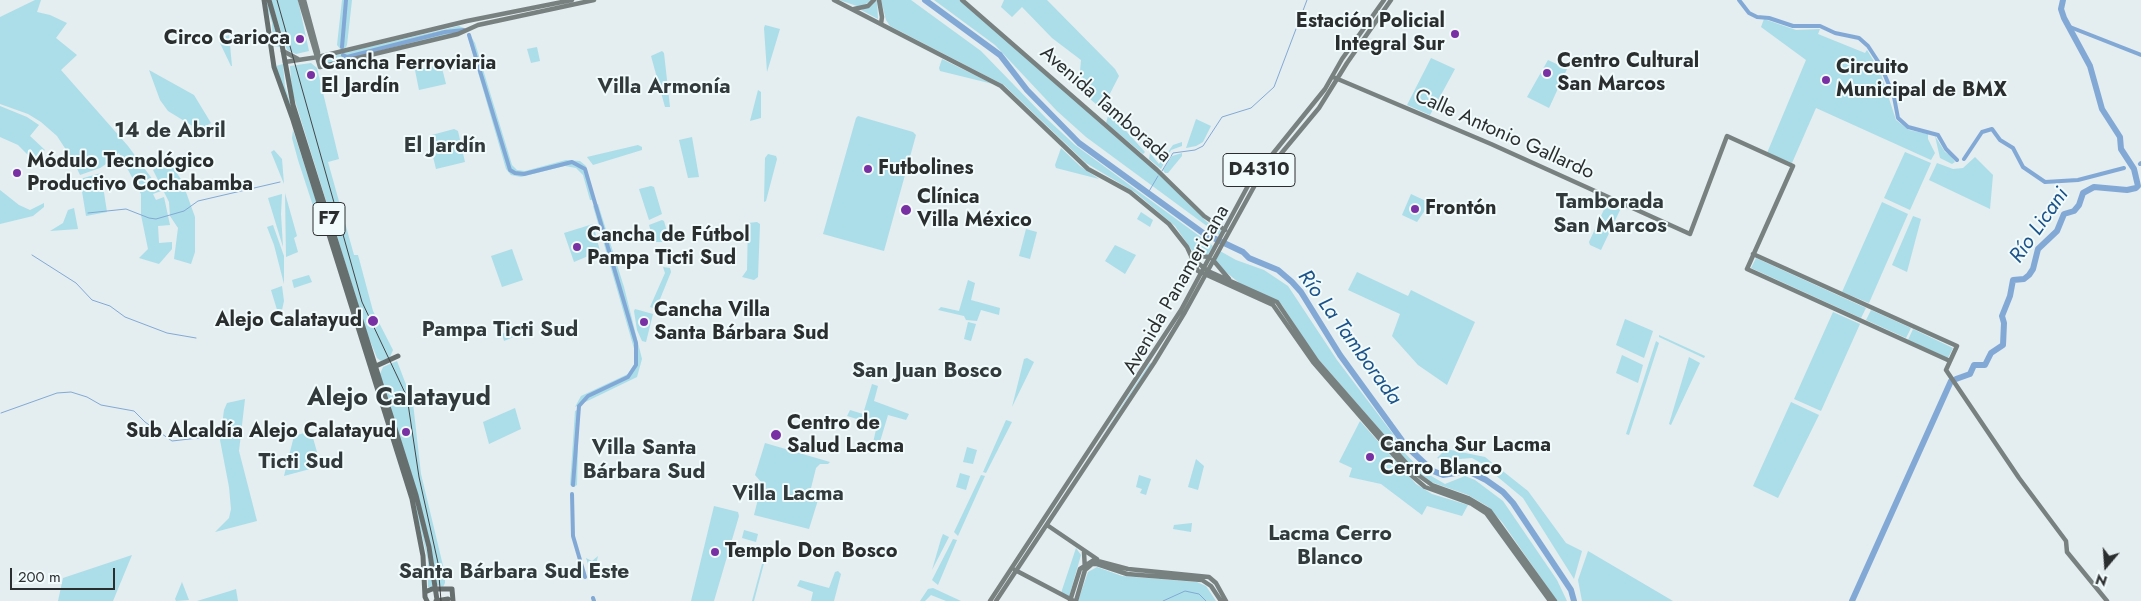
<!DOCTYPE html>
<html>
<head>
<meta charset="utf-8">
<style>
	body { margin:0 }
	#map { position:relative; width:2141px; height:601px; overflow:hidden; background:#e4edef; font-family:Jost,sans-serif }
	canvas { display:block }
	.north { position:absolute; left:2081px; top:541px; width:50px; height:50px; -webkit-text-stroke:4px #f1fbfc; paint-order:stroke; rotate:198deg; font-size:14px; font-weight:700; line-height:20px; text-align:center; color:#2b2e2f }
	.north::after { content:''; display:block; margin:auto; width:18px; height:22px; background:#2b2e2f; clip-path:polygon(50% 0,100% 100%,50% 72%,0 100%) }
	.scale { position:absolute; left:10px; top:568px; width:105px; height:22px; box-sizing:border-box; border:2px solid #2b2e2f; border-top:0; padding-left:6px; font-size:15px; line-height:18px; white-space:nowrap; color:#2b2e2f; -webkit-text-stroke:4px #f1fbfc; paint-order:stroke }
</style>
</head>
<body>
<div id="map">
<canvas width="2141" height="601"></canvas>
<div class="north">N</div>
<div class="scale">200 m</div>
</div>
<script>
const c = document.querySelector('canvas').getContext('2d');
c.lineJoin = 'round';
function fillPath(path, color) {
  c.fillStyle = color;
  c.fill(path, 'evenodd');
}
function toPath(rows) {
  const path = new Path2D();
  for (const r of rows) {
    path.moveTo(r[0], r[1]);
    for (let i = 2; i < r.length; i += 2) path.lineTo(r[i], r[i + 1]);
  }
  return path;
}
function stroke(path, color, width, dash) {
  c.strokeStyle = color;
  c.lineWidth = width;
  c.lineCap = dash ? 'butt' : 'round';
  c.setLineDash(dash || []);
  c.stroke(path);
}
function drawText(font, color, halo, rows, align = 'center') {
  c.font = font + ' Jost,sans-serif';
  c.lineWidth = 4;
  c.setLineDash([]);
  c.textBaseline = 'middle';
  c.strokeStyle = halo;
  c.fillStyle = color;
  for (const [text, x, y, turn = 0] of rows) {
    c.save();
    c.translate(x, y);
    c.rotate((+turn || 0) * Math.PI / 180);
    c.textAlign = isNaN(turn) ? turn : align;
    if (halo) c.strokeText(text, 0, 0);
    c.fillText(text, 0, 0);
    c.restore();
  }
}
fillPath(toPath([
	[35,0,41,0,37,12,50,15,67,23,56,38,77,55,61,70,128,146,161,191,153,194,156,200,164,197,170,225,158,226,159,243,172,242,172,249,159,264,139,258,148,249,141,215,141,194,119,153,116,155,117,157,100,168,80,175,74,162,57,136,41,122,28,114,0,104,0,17],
	[265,0,267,0,280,47,273,46,272,23],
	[271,0,298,0,309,51,296,54,287,50],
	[342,0,352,0,347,45,345,49,341,50,337,45],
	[839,0,872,0,863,6,857,6],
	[877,0,878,19,861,10,872,5],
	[881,0,911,0,981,51,1046,118,1075,145,1213,246,1208,255,1193,252,1175,226,1136,193,1086,163,1004,85,890,26,886,20],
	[934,0,959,0,962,2,1161,176,1207,222,1221,230,1219,235,1086,137,1057,111,995,45],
	[1004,0,1047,0,1115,69,1119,76,1102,109,1090,99,1080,82,1083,78,1080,72,1081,60,1052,38,1022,7,1012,17,1001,7],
	[1764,19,1796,30,1820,29,1818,34,1865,53,1867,50,1880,71,1896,120,1909,130,1928,134,1928,139,1935,153,1931,160,1816,108,1792,163,1767,153,1806,60,1761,27],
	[765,25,780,29,767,72,764,28],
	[459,26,464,28,459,32,328,63,325,61,327,58,347,52],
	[469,33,475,43,512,165,517,170,525,171,566,160,580,161,586,166,595,200,590,200,583,175,576,168,565,166,521,177,511,175,506,169,467,34],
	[229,35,232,66,231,66,218,39],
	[537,47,540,61,531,63,527,49],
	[662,51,664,53,670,107,665,107,651,56],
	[1431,58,1455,69,1430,115,1407,105],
	[942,59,993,84,940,71,939,68],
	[1548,60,1567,69,1549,108,1527,97],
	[311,63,317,68,339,159,328,162,354,255,358,255,373,311,393,350,390,357,381,361,377,358,367,333,292,91,290,66],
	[283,64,285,86,412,487,423,531,434,587,428,587,428,561,410,485,276,66],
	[441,64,446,84,419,90,415,70],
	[149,70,194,95,211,123,199,130,168,111,160,100],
	[758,90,761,92,761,118,750,121],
	[0,106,27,117,39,125,30,136,45,150,32,159,18,145,0,137],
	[1109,112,1145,152,1143,154,1106,123],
	[858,116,913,132,916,135,884,251,823,234,856,118],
	[1196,119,1211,126,1203,142,1196,146,1186,148],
	[454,129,458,131,465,162,436,169,428,136],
	[293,130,325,228,325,233,317,218,298,160,292,138],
	[1935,136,1945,152,1950,155,1955,162,1952,164,1940,158],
	[692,137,699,177,688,178,679,140],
	[1182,142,1182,146,1171,150,1161,169,1149,159,1150,153,1159,164,1173,145],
	[638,145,642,147,642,150,593,165,587,157],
	[1061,148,1080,166,1099,179,1056,168,1055,165],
	[274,150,282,159,284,184,271,152],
	[1905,152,1931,163,1910,210,1884,198],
	[1182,153,1182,156,1168,173,1165,173,1163,170,1172,156],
	[768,154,776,156,777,159,766,201,764,202,765,158],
	[1975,157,1993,175,1990,209,1929,180,1937,163,1953,169,1963,168],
	[169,161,182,181,195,217,195,252,191,264,174,259,178,228,170,216,169,202,153,170],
	[101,173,107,212,86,216,80,179],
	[651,186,654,187,662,214,649,220,639,189],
	[0,190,19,205,30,210,44,203,44,207,33,216,0,224],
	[285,193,297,236,294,238,298,252,286,257],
	[282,194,281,214,283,247,268,198],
	[1411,194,1430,203,1417,222,1402,215],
	[1610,202,1621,208,1601,250,1590,245,1589,242,1607,203],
	[1882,202,1908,214,1869,303,1842,292],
	[598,204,624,287,642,359,637,377,575,407,581,396,628,374,635,363,635,352,593,206],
	[74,208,78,229,50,231,63,223,68,210],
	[1141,212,1153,220,1150,227,1137,219],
	[1913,216,1921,219,1907,272,1892,265],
	[662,220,664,221,670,242,654,242,649,225],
	[757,222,760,224,758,277,754,280,742,277,747,270,748,223],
	[593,224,600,251,574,262,564,233],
	[273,225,284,256,284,284,274,245,267,227],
	[1026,229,1037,232,1030,259,1019,256],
	[1115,245,1136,255,1125,274,1105,261],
	[512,249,523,280,502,287,491,256],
	[1220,251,1236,260,1264,270,1288,286,1337,360,1396,438,1400,448,1421,470,1445,484,1465,476,1475,480,1503,501,1557,580,1567,601,1557,601,1502,522,1487,506,1468,495,1431,482,1415,470,1313,353,1282,305,1242,285,1222,269,1215,259],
	[1756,258,1866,308,1861,318,1751,268],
	[663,267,670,268,671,272,656,309,650,307,665,273],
	[1357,272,1408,296,1411,290,1475,322,1447,385,1418,365,1392,336,1400,314,1348,290],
	[309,275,312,282,294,288,292,280],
	[968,280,975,283,971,300,1000,308,999,315,981,310,977,321,966,320,964,316,938,310,941,307,959,311],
	[282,286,284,301,282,310,278,313,271,290],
	[635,309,653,314,646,342,642,341,637,330,634,311],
	[1871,310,1911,328,1906,338,1866,320],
	[1833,312,1860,324,1821,411,1794,399],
	[1625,319,1653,331,1644,358,1616,345],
	[968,322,976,324,971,341,964,339],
	[528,324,530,331,519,335,516,328],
	[513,329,516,336,504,341,502,334],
	[1913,329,1953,348,1948,358,1908,340],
	[1659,335,1705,356,1704,358,1659,337],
	[1656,341,1659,343,1629,435,1626,434],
	[1622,355,1643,365,1638,383,1616,373],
	[1689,357,1700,363,1671,425,1669,424],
	[1027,358,1034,362,1012,407,1024,359],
	[397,361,413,403,421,474,445,574,445,583,443,587,437,585,429,539,380,374,383,367],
	[1150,363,1151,364,1099,440],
	[872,384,878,386,874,401,909,414,906,420,888,415,879,445,873,443,877,425,847,416,850,410,863,414],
	[245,399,239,451,257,521,215,532,229,518,231,509,229,487,220,440,224,410,227,403],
	[1791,402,1819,415,1778,498,1753,486],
	[515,408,521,429,489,444,483,422],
	[579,409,577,485,574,487,570,485,575,411],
	[1006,420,1012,422,986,473,983,472],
	[1360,421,1416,484,1432,494,1468,505,1462,516,1427,506,1422,515,1381,484,1349,477,1352,468,1339,462],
	[311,431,321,466,284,476,294,436],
	[765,443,830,462,828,464,820,464,816,468,810,492,818,500,809,529,754,515,762,483,755,475],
	[967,447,977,450,973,464,963,462],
	[1446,449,1485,457,1528,491,1566,543,1582,551,1574,579,1523,498,1481,463,1472,458,1447,460,1437,458],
	[1196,459,1204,466,1198,490,1188,487],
	[960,473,970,476,966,490,956,487],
	[981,475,985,476,958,536,954,532],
	[1139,475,1151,479,1146,495,1140,493,1142,489,1136,487],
	[714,506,738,512,739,516,714,601,691,601],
	[1192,523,1191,532,1173,529,1174,525],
	[744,530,758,534,756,542,742,538],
	[943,534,949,537,932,570,941,539],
	[953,539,957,540,938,585,932,580],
	[1076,548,1081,555,1069,597,1061,593],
	[1588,551,1673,601,1582,601,1578,580],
	[767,552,754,601,752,601,765,553],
	[132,555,113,601,58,601,63,578],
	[598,556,594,573,591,573,586,558,592,561],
	[1097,567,1122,576,1197,582,1206,586,1216,601,1078,601,1088,572],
	[838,571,841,574,834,601,811,601,813,592,797,586,800,580,829,588,835,572],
	[182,582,189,600,176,601,175,599],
	[933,588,961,601,946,601,931,595,925,601,920,601,928,589],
	[236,589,238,601,197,601,230,591]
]), '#abdee9');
stroke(toPath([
	[1162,171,1173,153,1195,150,1203,146,1222,117,1251,108,1274,87,1307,0],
	[1148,193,1158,176],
	[88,213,126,209,149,218,156,219,184,211,198,201,280,182],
	[32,255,76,283,92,300,110,306,125,317,167,333,196,338],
	[1,413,57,393,71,392,87,397,101,405,134,411,145,422,172,441,207,437],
	[1163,601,1185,591,1199,594,1206,601]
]), '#82a9d5', 1);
stroke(toPath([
	[1739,0,1749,13,1757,17,1769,18,1793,26,1820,26,1835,33,1859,38,1868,46,1881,66,1894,97,1898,118,1908,127,1938,135,1946,149,1957,160],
	[2070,27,2141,55],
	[469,35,510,170,515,173,524,174,572,162,585,169,636,343,636,365,628,377,588,396,579,406,573,485],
	[342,47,346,0],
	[343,55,347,57,445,32,464,30],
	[1964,159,1982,132,1992,129,2000,140,2013,148,2023,167,2045,182,2078,180,2124,168],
	[2140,164,2141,163],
	[572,494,573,536,585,577],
	[593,598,594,601]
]), '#82a9d5', 4);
stroke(toPath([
	[925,0,1000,55,1027,90,1079,143,1203,233,1243,252,1249,258,1278,270,1292,282,1301,292,1340,355,1406,446,1433,471,1443,475,1468,471,1486,480,1503,492,1513,503,1571,590,1574,601],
	[1956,379,1970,374,1974,365,1985,365,1991,353,2003,345,2004,323,2002,316,2010,296,2013,280,2024,279,2029,275,2033,269,2038,249,2057,231,2064,214,2074,211,2079,205,2083,193,2094,187,2127,190,2136,188,2138,186,2134,169,2121,149,2120,137,2102,109,2090,66,2064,18,2061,9,2063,0],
	[1852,601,1951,381]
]), '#82a9d5', 6);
stroke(toPath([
	[300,0,320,67,458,34,478,25,594,0],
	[304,0,318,52,318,57],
	[834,0,1001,86,1088,169,1130,192,1169,224,1187,247,1198,271,1273,305,1313,362,1411,475,1425,487,1472,504,1486,513,1550,601],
	[879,0,882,17,881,24],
	[962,0,1157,170,1204,216,1225,230],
	[854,9,868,6,874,0],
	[283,51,298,59],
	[285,62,318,57,467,21,572,0],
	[1333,77,1491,144,1690,234,1727,136,1793,166,1747,269,1950,361],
	[1753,254,1957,346,1946,370,2019,478,2066,541,2067,552,2107,601],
	[1191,255,1209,257],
	[1194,260,1208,271,1277,302,1317,361,1414,472,1432,485,1468,498,1490,511,1555,601],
	[1213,260,1229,279],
	[1047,525,1097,559],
	[1015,570,1074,601],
	[1085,570,1092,564,1097,564,1127,574,1202,580,1211,586,1221,601],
	[990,601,1181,310,1250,182,1325,89,1342,59,1384,0],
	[996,601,1154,363,1185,312,1255,185,1319,108,1347,63,1391,0],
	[1070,601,1080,569,1094,560,1128,569,1209,577,1216,583,1226,601],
	[1076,601,1085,570,1084,552]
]), '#798080', 4.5);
stroke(toPath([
	[264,0,274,67,293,120,412,499,423,556,425,597,427,601],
	[269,0,282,45,293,105,416,495,429,547,437,600],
	[376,366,398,356],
	[452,589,453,601],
	[425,592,432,589,452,589],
	[436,601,448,599]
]), '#676f6e', 5);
stroke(toPath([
	[277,0,362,302,407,397,419,477,438,563,441,601]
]), '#434647', 1);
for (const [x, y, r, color] of [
	[1455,34,5,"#7930a3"],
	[300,39,5,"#7930a3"],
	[1547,73,5,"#7930a3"],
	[311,75,5,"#7930a3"],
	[1826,80,5,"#7930a3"],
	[868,169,5,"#7930a3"],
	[17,173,5,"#7930a3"],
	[1415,209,5,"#7930a3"],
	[906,210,6,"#7930a3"],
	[577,247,5,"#7930a3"],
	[373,321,6,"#7930a3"],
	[644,322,5,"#7930a3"],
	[406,432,5,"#7930a3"],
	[776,435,6,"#7930a3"],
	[1370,457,5,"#7930a3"],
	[715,552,5,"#7930a3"]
]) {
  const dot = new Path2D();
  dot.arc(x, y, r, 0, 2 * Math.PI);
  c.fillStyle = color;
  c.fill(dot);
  stroke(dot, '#f1fbfc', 2);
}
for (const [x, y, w] of [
	[1259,170,72],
	[329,219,32]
]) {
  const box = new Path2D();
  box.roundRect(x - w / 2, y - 16.5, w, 33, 4);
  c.fillStyle = '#f1fbfc';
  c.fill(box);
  stroke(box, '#2b2e2f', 1);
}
drawText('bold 19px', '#2b2e2f', null, [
	["D4310",1259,170],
	["F7",329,219]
]);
drawText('bold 20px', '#2b2e2f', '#f1fbfc', [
	["Estación Policial",1445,22,"right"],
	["Integral Sur",1445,45,"right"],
	["Circo Carioca",290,39,"right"],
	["Centro Cultural",1557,62],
	["San Marcos",1557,85],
	["Cancha Ferroviaria",321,64],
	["El Jardín",321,87],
	["Circuito",1836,68],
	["Municipal de BMX",1836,91],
	["Módulo Tecnológico",27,162],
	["Productivo Cochabamba",27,185],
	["Futbolines",878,169],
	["Clínica",917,198],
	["Villa México",917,221],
	["Frontón",1425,209],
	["Cancha de Fútbol",587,236],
	["Pampa Ticti Sud",587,259],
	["Cancha Villa",654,311],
	["Santa Bárbara Sud",654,334],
	["Alejo Calatayud",362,321,"right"],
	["Centro de",787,424],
	["Salud Lacma",787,447],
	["Sub Alcaldía Alejo Calatayud",396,432,"right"],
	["Cancha Sur Lacma",1380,446],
	["Cerro Blanco",1380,469],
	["Templo Don Bosco",725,552]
], 'left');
drawText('20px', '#2b2e2f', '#f1fbfc', [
	["Avenida Tamborada",1105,105,41],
	["Calle Antonio Gallardo",1504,135,24],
	["Avenida Panamericana",1177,290,-60]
]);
drawText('bold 21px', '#333a3c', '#f1fbfc', [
	["Villa Armonía",664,88],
	["14 de Abril",170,132],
	["El Jardín",445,147],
	["Tamborada",1610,203],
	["San Marcos",1610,227],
	["Pampa Ticti Sud",500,331],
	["San Juan Bosco",927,372],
	["Villa Santa",644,449],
	["Bárbara Sud",644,473],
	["Ticti Sud",301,463],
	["Villa Lacma",788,495],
	["Lacma Cerro",1330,535],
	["Blanco",1330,559],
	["Santa Bárbara Sud Este",514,573]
]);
drawText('italic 21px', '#1a5289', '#f1fbfc', [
	["Río Licani",2040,226,-55],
	["Río La Tamborada",1349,338,54]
]);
drawText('bold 25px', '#333a3c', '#f1fbfc', [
	["Alejo Calatayud",399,399]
]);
</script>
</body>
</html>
